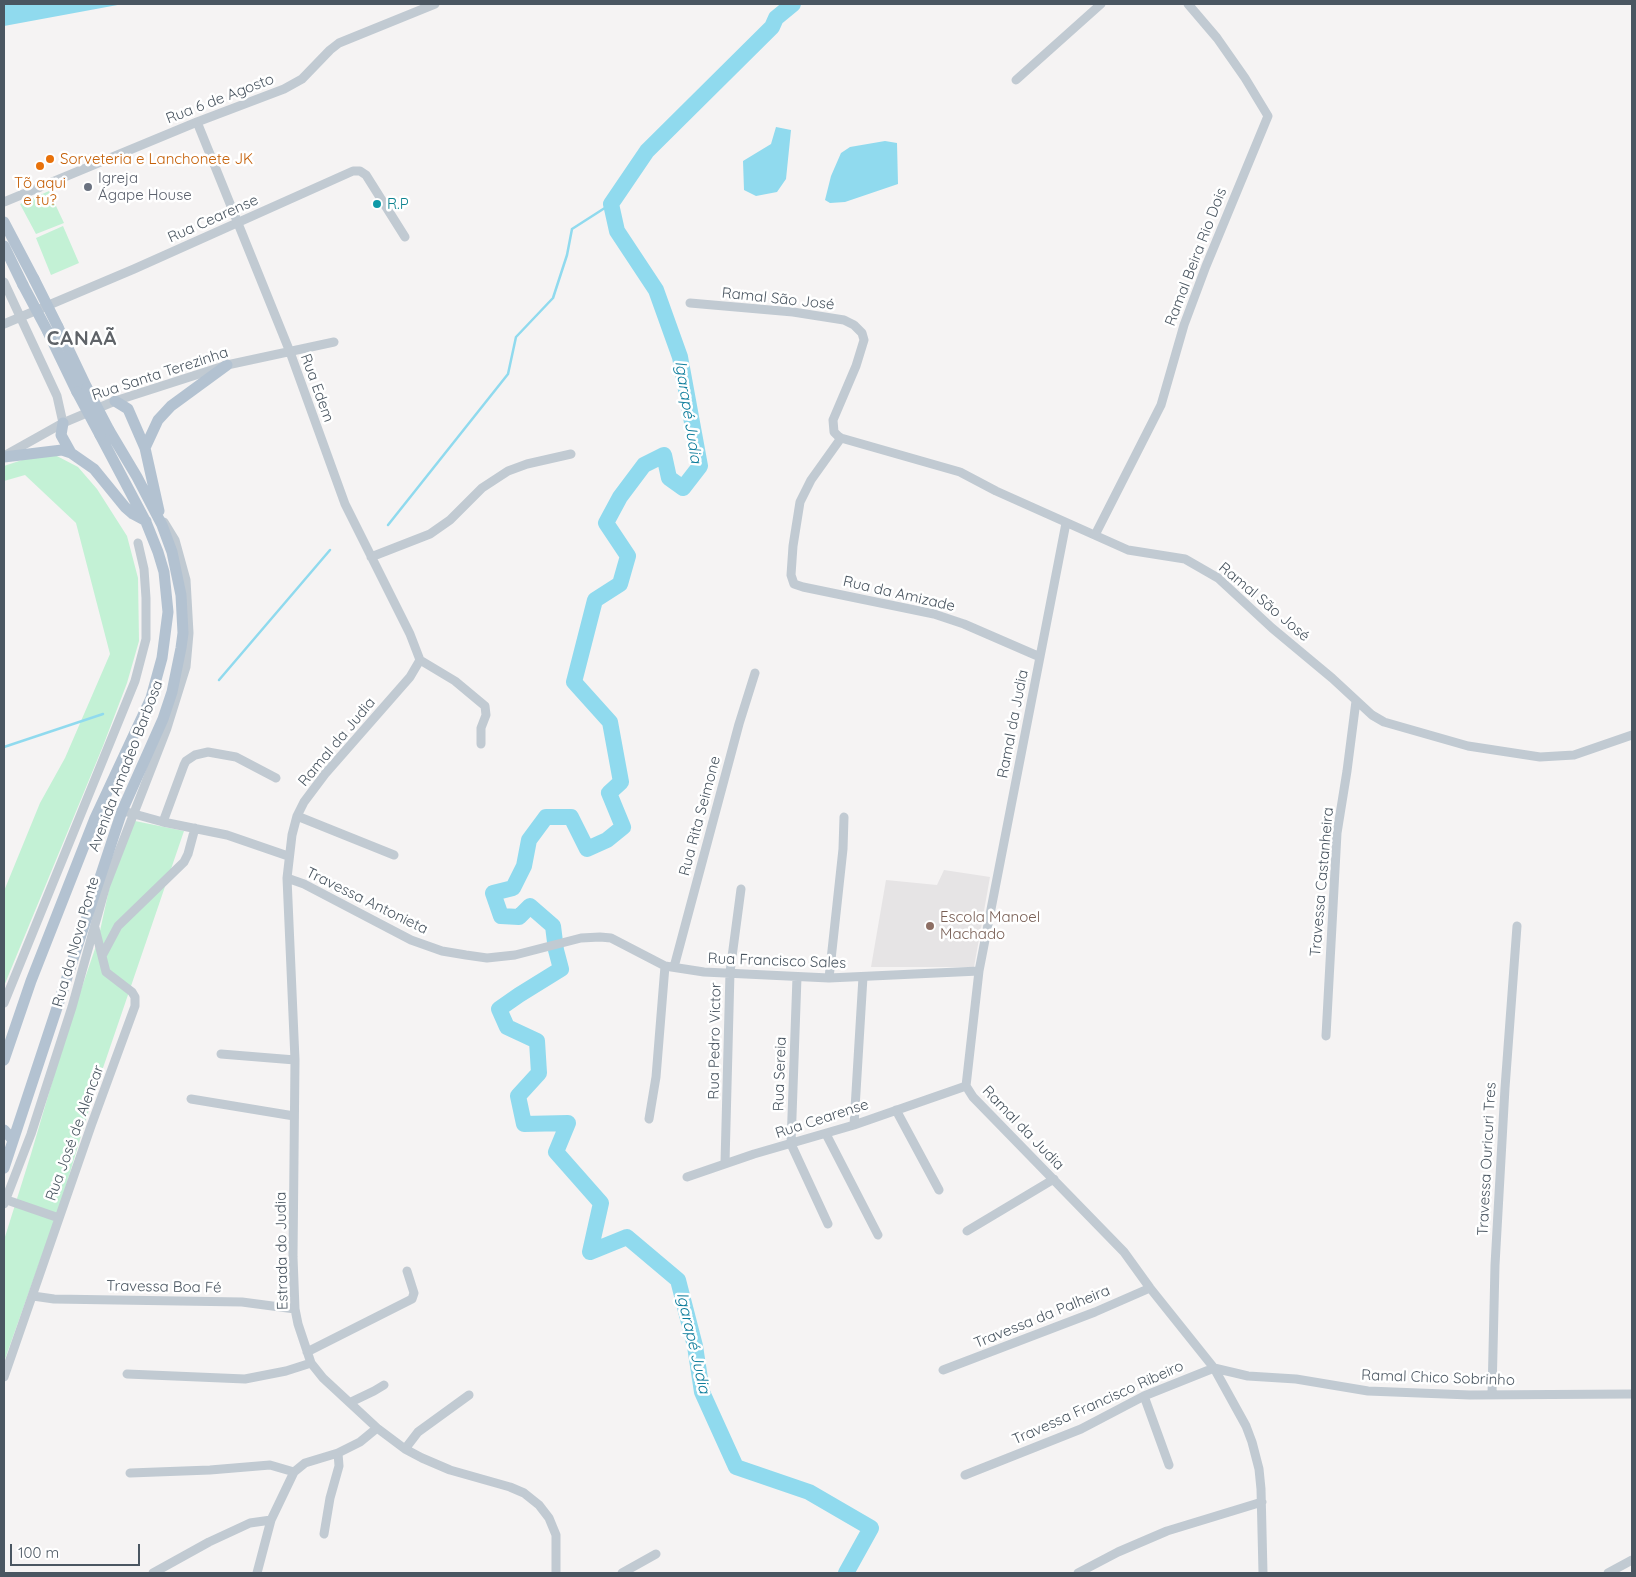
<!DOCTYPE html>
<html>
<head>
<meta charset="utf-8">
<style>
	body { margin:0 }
	#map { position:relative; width:1636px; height:1577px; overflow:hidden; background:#f5f3f3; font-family:Quicksand,sans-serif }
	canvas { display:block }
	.frame { position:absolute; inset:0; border:5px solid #4a5661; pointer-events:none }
	.scale { position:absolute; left:10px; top:1544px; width:130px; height:22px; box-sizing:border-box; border:2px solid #4a5661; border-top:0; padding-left:6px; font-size:15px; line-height:18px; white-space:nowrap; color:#4a5661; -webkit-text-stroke:4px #fff; paint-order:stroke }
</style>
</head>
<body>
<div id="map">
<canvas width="1636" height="1577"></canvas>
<div class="frame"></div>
<div class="scale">100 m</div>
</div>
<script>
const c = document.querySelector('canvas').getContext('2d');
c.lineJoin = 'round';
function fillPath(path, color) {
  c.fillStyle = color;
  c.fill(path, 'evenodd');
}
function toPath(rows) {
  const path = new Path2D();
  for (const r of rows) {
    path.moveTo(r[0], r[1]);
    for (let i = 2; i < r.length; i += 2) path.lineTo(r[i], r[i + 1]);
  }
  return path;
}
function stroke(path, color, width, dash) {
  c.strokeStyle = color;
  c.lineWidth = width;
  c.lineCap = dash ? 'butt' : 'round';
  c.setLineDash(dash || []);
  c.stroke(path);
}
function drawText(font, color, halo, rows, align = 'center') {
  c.font = font + ' Quicksand,sans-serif';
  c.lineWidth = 5;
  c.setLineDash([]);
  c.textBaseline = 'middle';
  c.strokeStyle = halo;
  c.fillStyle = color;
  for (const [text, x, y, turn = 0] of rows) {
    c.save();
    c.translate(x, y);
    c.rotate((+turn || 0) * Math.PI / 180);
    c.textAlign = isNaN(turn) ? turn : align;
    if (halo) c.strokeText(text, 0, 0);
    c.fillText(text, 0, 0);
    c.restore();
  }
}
fillPath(toPath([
	[944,870,990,877,974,967,871,967,886,880,937,885]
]), '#e6e4e5');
fillPath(toPath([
	[49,191,64,223,36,234,20,204],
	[63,226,79,263,51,275,36,238],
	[55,455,78,467,97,489,127,536,138,578,139,641,127,683,103,746,4,986,4,891,40,803,65,758,110,654,76,523,25,475,4,481,4,466,25,459],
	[135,821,184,831,91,1103,62,1199,4,1362,4,1240,31,1154,68,1028,98,940,110,885]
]), '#c3f1d5');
fillPath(toPath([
	[4,4,123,4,4,26],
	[776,127,791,130,786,179,777,192,756,196,744,190,743,161,771,144],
	[885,141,897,143,898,184,845,202,830,203,825,200,831,176,841,153,850,147]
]), '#90daee');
stroke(toPath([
	[388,525,508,374,516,337,553,298,567,255,572,229,611,204],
	[219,680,330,550],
	[4,747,103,714]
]), '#90daee', 2.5);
stroke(toPath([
	[793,4,776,18,772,27,647,151,611,204,617,231,656,290,680,357,700,466,683,488,669,478,664,455,644,465,620,497,606,523,628,556,620,584,595,600,574,682,610,722,621,782,609,793,623,827,607,840,587,849,571,817,546,817,529,840,524,866,513,888,493,893,501,916,519,917,530,906,553,926,556,950,561,969,519,995,499,1009,507,1027,537,1041,539,1073,518,1096,524,1124,568,1123,556,1152,601,1203,590,1252,627,1237,678,1280,695,1346,702,1392,736,1467,809,1492,871,1528,846,1573]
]), '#90daee', 16);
stroke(toPath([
	[1016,80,1101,4],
	[197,122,290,352,345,504,410,634,420,660],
	[4,202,197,122,284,89,302,79,330,50,339,43,435,4],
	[4,282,57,396,63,423],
	[690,303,793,312,844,320,854,325,862,333,864,340,856,366,833,420,834,432,838,436,841,438,960,472,996,491,1128,550,1185,559,1218,578,1272,628,1332,678,1372,715,1384,722,1468,746,1540,757,1574,755,1632,735],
	[4,324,134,269,353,171,360,171,366,175,405,237],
	[841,438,811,480,800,502,793,546,791,575,794,584,803,587,934,614,964,624,1040,657],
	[4,456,63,423,115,401,227,365,334,342],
	[1066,523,979,971,966,1086,973,1097,1124,1252,1150,1288,1214,1368,1246,1426,1252,1442,1259,1469,1261,1489,1263,1573],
	[1095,535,1161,405,1184,325,1206,266,1268,116,1245,78,1217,38,1188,4],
	[371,557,430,534,450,520,482,488,508,471,527,464,571,454],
	[420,660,410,677,325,774,304,802,297,816,292,835,287,878,295,1060,293,1257,295,1309,298,1324,311,1363,323,1378,377,1428,405,1449,422,1458,450,1470,510,1487,524,1493,539,1505,549,1518,556,1535,556,1573],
	[420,660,455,681,485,706,486,715,481,728,481,744],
	[127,812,163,822,227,835,288,856],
	[297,816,394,855],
	[163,822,184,765,186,761,195,755,208,752,236,757,276,778],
	[287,878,304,884,411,940,442,951,466,955,487,958,515,955,581,938,600,937,611,938,665,966,704,972,829,978,979,971],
	[102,956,118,926,184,862,188,854,195,828],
	[674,967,739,724,755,673],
	[797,977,791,1144,828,1224],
	[829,978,843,849,844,817],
	[4,1003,135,681,146,639,146,598,144,569,138,543],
	[1326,1036,1337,833,1347,771,1356,701],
	[221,1054,295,1060],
	[191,1099,294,1116],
	[896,1110,939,1190],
	[649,1119,656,1077,665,966],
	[854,1125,863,977],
	[826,1134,878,1235],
	[725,1163,730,972,741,889],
	[687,1177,754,1154,854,1125,966,1086],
	[4,1199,59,1218],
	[4,1204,31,1134,72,1007,106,885,167,728,186,667,189,633,186,580,175,540,164,522],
	[967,1231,1054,1179],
	[33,1296,54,1299,242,1302,295,1309],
	[307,1352,412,1299,414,1293,407,1271],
	[943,1370,1095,1312,1150,1288],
	[127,1374,245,1379,286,1371,311,1363],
	[4,1377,91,1126,135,1006,135,997,132,992,106,972,95,928],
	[1492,1394,1495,1265,1505,1088,1517,926],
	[1144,1396,1169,1465],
	[351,1402,374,1391,384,1385],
	[405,1449,418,1432,469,1395],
	[130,1473,210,1470,270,1465,294,1472],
	[965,1475,1081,1429,1144,1396,1214,1368,1248,1376,1296,1379,1368,1391,1470,1395,1632,1394],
	[324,1534,330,1498,339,1466,338,1453],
	[153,1573,209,1542,250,1523,271,1520],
	[257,1573,271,1520,294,1472,305,1463,338,1453,360,1442,377,1428],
	[622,1573,656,1554],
	[1078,1573,1118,1552,1167,1531,1262,1502],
	[1608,1573,1632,1560]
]), '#c1cad2', 9);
stroke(toPath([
	[4,222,34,279],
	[4,246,23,285],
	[58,327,87,388],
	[48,332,77,392],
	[115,401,128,409,145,448,159,511],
	[63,423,61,435,71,453,94,469,125,507,133,514,146,521],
	[145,448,158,420,171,406,227,365],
	[4,457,62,450,71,453],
	[4,1060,31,981,95,818,151,698,162,658,168,612,164,572,158,552,146,522,100,435],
	[4,1130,13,1140],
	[4,1168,122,811,163,719,172,692,181,648,183,633,181,595,172,552,162,525,137,477,109,430]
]), '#b3c2d1', 11);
stroke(toPath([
	[34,279,58,327],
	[23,285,48,332],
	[87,388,109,430],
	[77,392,100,435]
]), '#b3c2d1', 11);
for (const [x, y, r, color] of [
	[50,159,5,"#e8710a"],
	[40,166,5,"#e8710a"],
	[88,187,5,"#6b7280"],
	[377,204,5,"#0f9aa8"],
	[930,926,5,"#8d6e63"]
]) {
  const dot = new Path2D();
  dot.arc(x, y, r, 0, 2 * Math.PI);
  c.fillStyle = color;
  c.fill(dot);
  stroke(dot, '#fff', 2);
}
drawText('15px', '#4a5661', '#fff', [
	["Rua 6 de Agosto",220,99,-21],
	["Rua Cearense",213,219,-24],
	["Ramal Beira Rio Dois",1196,257,-69],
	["Ramal São José",778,299,6],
	["Rua Santa Terezinha",160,374,-18],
	["Rua Edem",317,388,70],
	["Rua da Amizade",899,594,13],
	["Ramal São José",1264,602,40],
	["Ramal da Judia",1013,724,-79],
	["Ramal da Judia",337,742,-50],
	["Avenida Amadeo Barbosa",126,766,-69],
	["Rua Rita Seimone",700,816,-75],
	["Travessa Castanheira",1322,882,-85],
	["Travessa Antonieta",367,901,26],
	["Rua da Nova Ponte",76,942,-74],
	["Rua Francisco Sales",777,961,2],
	["Rua Pedro Victor",715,1041,-89],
	["Rua Sereia",780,1074,-88],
	["Rua Cearense",822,1119,-18],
	["Ramal da Judia",1023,1128,46],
	["Rua José de Alencar",75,1133,-70],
	["Travessa Ouricuri Tres",1487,1159,-87],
	["Estrada do Judia",282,1251,-91],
	["Travessa Boa Fé",164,1287,1],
	["Travessa da Palheira",1042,1317,-22],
	["Ramal Chico Sobrinho",1438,1378,2],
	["Travessa Francisco Ribeiro",1098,1403,-24]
]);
drawText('15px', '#c56008', '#fff', [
	["Sorveteria e Lanchonete JK",60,159],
	["Tõ aqui",40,183,"center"],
	["e tu?",40,200,"center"]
], 'left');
drawText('15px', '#5b616d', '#fff', [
	["Igreja",98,178],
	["Ágape House",98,195]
], 'left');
drawText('15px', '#0d838f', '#fff', [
	["R.P",387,204]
], 'left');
drawText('15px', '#785e54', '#fff', [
	["Escola Manoel",940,917],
	["Machado",940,934]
], 'left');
drawText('italic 16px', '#0c7c9b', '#fff', [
	["Igarapé Judia",688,412,81],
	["Igarapé Judia",693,1343,77]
]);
c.letterSpacing = '1px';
drawText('bold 20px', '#5f6368', '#fff', [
	["CANAÃ",82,339]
]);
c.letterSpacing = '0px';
</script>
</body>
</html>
